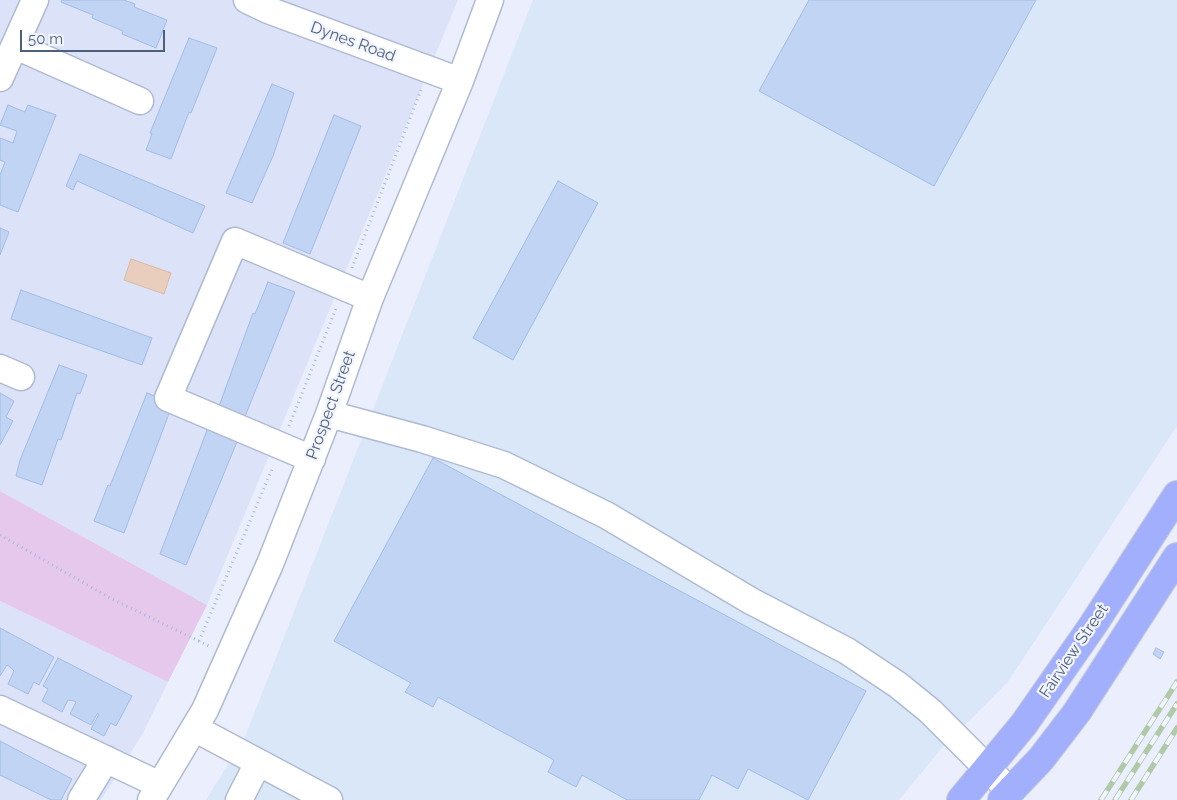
<!DOCTYPE html>
<html>
<head>
<meta charset="utf-8">
<style>
	body { margin:0 }
	#map { position:relative; width:1177px; height:800px; overflow:hidden; background:#ebeefd; font-family:Raleway,sans-serif }
	canvas { display:block }
	.scale { position:absolute; left:20px; top:30px; width:145px; height:22px; box-sizing:border-box; border:2px solid #4c5f7b; border-top:0; padding-left:6px; font-size:15px; line-height:18px; white-space:nowrap; color:#4c5f7b; -webkit-text-stroke:4px #f2f4ff; paint-order:stroke }
</style>
</head>
<body>
<div id="map">
<canvas width="1177" height="800"></canvas>
<div class="scale">50 m</div>
</div>
<script>
const c = document.querySelector('canvas').getContext('2d');
c.lineJoin = 'round';
function fillPath(path, color) {
  c.fillStyle = color;
  c.fill(path, 'evenodd');
}
function toPath(rows) {
  const path = new Path2D();
  for (const r of rows) {
    path.moveTo(r[0], r[1]);
    for (let i = 2; i < r.length; i += 2) path.lineTo(r[i], r[i + 1]);
  }
  return path;
}
function stroke(path, color, width, dash) {
  c.strokeStyle = color;
  c.lineWidth = width;
  c.lineCap = dash ? 'butt' : 'round';
  c.setLineDash(dash || []);
  c.stroke(path);
}
function drawText(font, color, halo, rows, align = 'center') {
  c.font = font + ' Raleway,sans-serif';
  c.lineWidth = 4.5;
  c.setLineDash([]);
  c.textBaseline = 'middle';
  c.strokeStyle = halo;
  c.fillStyle = color;
  for (const [text, x, y, turn = 0] of rows) {
    c.save();
    c.translate(x, y);
    c.rotate((+turn || 0) * Math.PI / 180);
    c.textAlign = isNaN(turn) ? turn : align;
    if (halo) c.strokeText(text, 0, 0);
    c.fillText(text, 0, 0);
    c.restore();
  }
}
fillPath(toPath([
	[0,0,458,0,207,605,0,491],
	[0,601,168,682,142,735,101,800,0,800]
]), '#dce2f8');
fillPath(toPath([
	[533,0,1177,0,1177,426,1007,683,941,749,899,800,206,800,245,737]
]), '#d9e7f9');
fillPath(toPath([
	[0,491,207,605,168,682,0,601]
]), '#e6c8ed');
const water = toPath([
	[131,259,171,273,164,294,124,280,131,259]
]);
fillPath(water, '#e9cebe');
stroke(water, '#dbb9a3', 1);
const building = toPath([
	[62,0,124,0,135,4,134,7,167,20,156,48,122,34,123,31,92,18,93,15,61,2,62,0],
	[809,0,1036,0,934,186,759,91,809,0],
	[189,38,217,48,191,113,189,112,171,159,146,150,152,134,150,133,189,38],
	[272,84,294,93,273,156,252,203,226,193,272,84],
	[8,105,25,112,28,105,56,115,18,212,0,205,0,175,5,162,0,160,0,138,13,143,17,131,0,125,8,105],
	[334,115,361,126,310,254,283,243,334,115],
	[80,154,205,206,193,233,77,181,73,190,66,186,80,154],
	[558,181,598,203,513,360,473,338,558,181],
	[0,228,9,232,0,255,0,228],
	[268,282,295,292,244,419,218,409,253,313,255,314,268,282],
	[21,290,152,338,142,365,11,319,21,290],
	[59,365,87,375,80,394,77,393,61,440,58,439,42,485,16,476,20,460,59,365],
	[0,393,14,401,6,417,13,421,0,445,0,393],
	[147,393,173,403,124,533,94,521,108,485,110,486,147,393],
	[209,425,239,437,186,565,160,554,209,425],
	[433,458,866,691,808,800,748,769,738,789,712,775,699,800,627,800,582,775,576,787,548,772,554,760,438,697,433,707,405,692,411,683,334,641,433,458],
	[0,628,54,657,39,685,34,682,28,694,8,684,14,671,10,667,7,665,0,676,0,628],
	[1156,648,1164,652,1160,659,1153,654,1156,648],
	[58,658,132,696,116,726,111,723,104,736,91,729,99,714,97,714,91,725,70,714,76,702,74,701,68,700,62,712,42,701,48,689,43,686,58,658],
	[0,741,72,779,61,800,51,800,0,775,0,741]
]);
fillPath(building, '#c1d4f4');
stroke(building, '#a1bce7', 1);
const minor = toPath([
	[247,0,268,10,460,81],
	[16,46,140,101],
	[0,78,35,0],
	[0,368,21,377],
	[329,414,422,439,504,465,606,515,751,601,847,651,898,685,930,711,1010,791],
	[312,459,168,398,235,241,370,298],
	[0,709,160,785],
	[194,728,329,800],
	[81,800,106,759],
	[151,800,205,710,270,564,329,414,370,298,460,81,490,0],
	[239,800,258,763]
]);
const major = toPath([
	[961,800,1024,724,1093,625,1177,495],
	[1002,800,1041,759,1077,712,1177,557]
]);
stroke(minor, '#afbad2', 29);
stroke(major, '#c6ccd5', 30);
stroke(toPath([
	[352,268,421,90],
	[289,426,337,306],
	[0,535,112,599,209,646],
	[199,641,273,467]
]), '#a3b8da', 3, [1, 4]);
stroke(minor, '#fff', 26);
stroke(major, '#a2affd', 28);
const rail = toPath([
	[1101,800,1177,682],
	[1115,800,1177,704],
	[1131,800,1177,728]
]);
stroke(rail, '#afcaa7', 5.5);
stroke(rail, '#f2f4ff', 4, [11]);
drawText('16px', '#4c5f7b', '#f2f4ff', [
	["Dynes Road",353,42,20],
	["Prospect Street",331,405,-70],
	["Fairview Street",1074,651,-56]
]);
</script>
</body>
</html>
